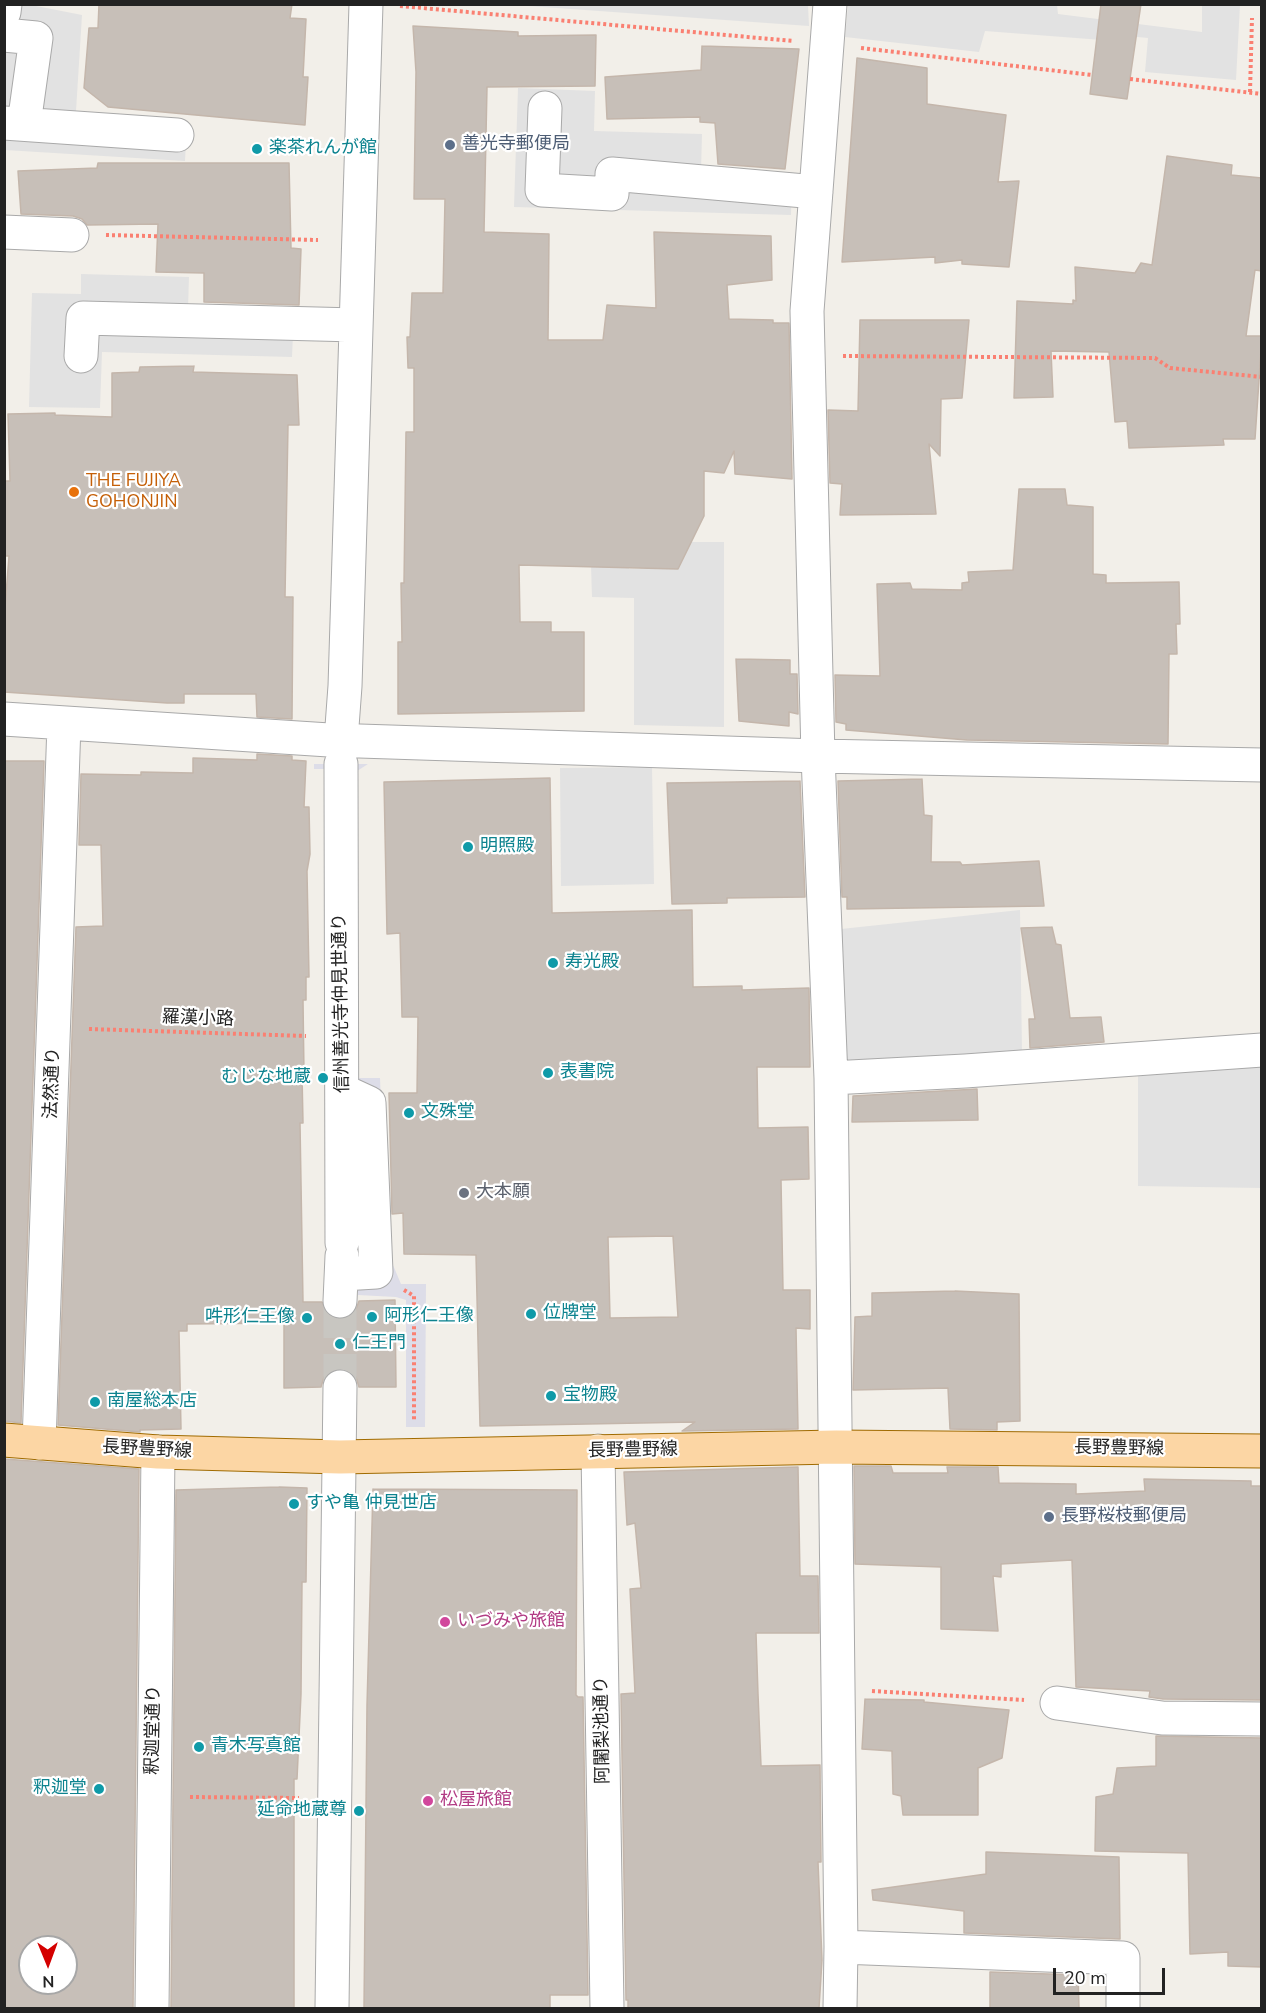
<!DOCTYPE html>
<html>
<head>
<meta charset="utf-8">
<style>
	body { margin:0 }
	#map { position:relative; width:1266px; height:2013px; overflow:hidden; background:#f2efe9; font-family:"Nunito Sans",sans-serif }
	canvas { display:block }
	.frame { position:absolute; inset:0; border:6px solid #222; pointer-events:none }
	.north { position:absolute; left:18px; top:1935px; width:60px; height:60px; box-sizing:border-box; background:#fff; border:2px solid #a7a7a7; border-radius:50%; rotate:179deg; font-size:16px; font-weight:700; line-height:24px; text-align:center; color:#222 }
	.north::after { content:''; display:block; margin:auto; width:21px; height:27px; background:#d40000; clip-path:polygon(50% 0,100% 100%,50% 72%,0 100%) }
	.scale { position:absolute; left:1053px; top:1968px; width:112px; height:27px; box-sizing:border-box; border:3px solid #222; border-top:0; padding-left:8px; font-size:18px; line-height:21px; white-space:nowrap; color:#222; -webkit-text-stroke:4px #fff; paint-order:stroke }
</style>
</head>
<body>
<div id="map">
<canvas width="1266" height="2013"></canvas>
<div class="frame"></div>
<div class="north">N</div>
<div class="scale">20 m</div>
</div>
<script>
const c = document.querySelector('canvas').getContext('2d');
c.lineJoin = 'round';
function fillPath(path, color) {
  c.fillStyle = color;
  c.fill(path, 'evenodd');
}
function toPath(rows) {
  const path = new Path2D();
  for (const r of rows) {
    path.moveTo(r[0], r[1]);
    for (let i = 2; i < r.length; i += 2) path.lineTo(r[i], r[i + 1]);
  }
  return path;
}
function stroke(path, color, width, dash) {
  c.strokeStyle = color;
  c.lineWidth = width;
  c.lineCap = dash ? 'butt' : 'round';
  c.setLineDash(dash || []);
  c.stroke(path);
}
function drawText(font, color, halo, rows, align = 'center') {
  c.font = font + ' "Nunito Sans","Noto Sans JP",sans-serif';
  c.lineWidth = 4.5;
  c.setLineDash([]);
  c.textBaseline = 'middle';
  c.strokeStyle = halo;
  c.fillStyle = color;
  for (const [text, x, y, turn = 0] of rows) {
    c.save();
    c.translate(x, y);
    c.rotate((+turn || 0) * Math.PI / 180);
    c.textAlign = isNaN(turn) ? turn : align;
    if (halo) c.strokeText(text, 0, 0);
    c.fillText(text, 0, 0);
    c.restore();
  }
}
fillPath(toPath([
	[4,5,31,5,82,15,76,111,187,123,185,161,5,150],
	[515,5,808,5,809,26],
	[848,5,1057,5,1058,14,1202,32,1202,5,1240,5,1236,80,1145,72,1148,38,1107,34,1102,40,985,31,979,52,845,37],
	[518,88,595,91,594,131,702,134,701,171,792,174,791,215,514,207],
	[81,274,189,277,188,308,294,311,292,357,102,352,100,408,29,407,32,293,81,294],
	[629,536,629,569,678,569,691,542,724,542,724,727,634,725,634,598,592,597,591,566],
	[652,767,654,884,561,886,560,768],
	[1020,910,1022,1054,845,1060,841,929],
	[1261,1060,1261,1188,1138,1186,1138,1070]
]), '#e2e2e2');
fillPath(toPath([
	[314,764,368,764,354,773,356,1078,380,1078,387,1258,390,1258,401,1284,426,1284,425,1427,406,1427,406,1300,396,1297,358,1295,358,1259,362,1258,329,769,314,769]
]), '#dddde8');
const building = toPath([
	[99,4,292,4,290,18,306,19,303,77,308,77,305,125,108,107,84,88,89,28,98,28,99,4],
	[1101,4,1141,4,1127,99,1090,94,1101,4],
	[413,26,518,32,518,36,596,35,595,86,487,87,484,232,549,234,548,340,603,340,607,305,656,308,654,232,771,236,772,280,727,285,729,319,773,320,773,323,789,323,792,479,735,474,734,451,724,473,704,471,704,516,678,569,519,565,520,622,551,622,551,632,584,632,584,711,398,714,398,642,402,642,401,583,404,583,406,432,414,432,414,368,408,368,407,337,410,337,412,293,443,293,445,199,414,199,416,72,413,26],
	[702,46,799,49,785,169,718,164,715,123,700,122,700,117,607,119,605,77,701,70,702,46],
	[857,58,927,68,927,104,1006,115,998,182,1019,181,1009,267,962,264,962,260,935,263,935,257,842,262,857,58],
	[1167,156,1232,165,1231,175,1262,178,1262,271,1255,270,1246,336,1262,336,1255,439,1223,439,1224,445,1129,448,1127,421,1115,422,1109,352,1051,351,1053,397,1014,398,1017,301,1073,304,1073,300,1076,301,1075,267,1135,273,1141,263,1152,265,1167,156],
	[98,163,289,163,291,248,301,249,299,305,204,302,204,273,156,272,158,224,87,225,82,219,73,216,21,214,18,171,97,168,98,163],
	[860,320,969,320,962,398,941,399,940,456,929,444,936,514,840,515,842,484,830,483,828,410,858,411,860,320],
	[194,366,193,372,297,375,299,425,288,425,285,597,293,597,292,719,257,717,256,694,184,694,184,703,167,703,4,692,4,620,9,556,4,556,4,481,10,481,8,414,55,413,55,415,112,417,112,373,139,372,140,367,194,366],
	[1019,489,1065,489,1067,505,1093,507,1093,574,1106,575,1106,583,1179,582,1180,624,1176,624,1177,654,1169,654,1168,744,967,740,846,730,846,724,836,722,835,675,880,676,877,584,910,583,912,589,962,590,962,583,969,582,968,572,1013,570,1019,489],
	[736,659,790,660,790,674,797,674,798,714,789,712,789,726,739,721,736,659],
	[257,754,292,756,292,760,306,761,304,807,309,807,310,854,307,871,309,977,306,977,306,1000,303,1000,304,1074,302,1074,303,1123,300,1123,303,1302,322,1302,329,1316,340,1320,348,1318,355,1312,359,1301,395,1300,396,1387,359,1387,356,1377,350,1371,340,1368,330,1371,324,1377,321,1387,284,1388,284,1323,187,1324,187,1331,179,1331,181,1429,140,1430,140,1432,58,1425,76,927,103,926,101,845,79,845,81,774,141,775,141,772,193,773,193,758,257,760,257,754],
	[4,761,44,761,21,1423,4,1421,4,761],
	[550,778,552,913,692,910,693,987,742,986,742,990,809,988,810,1067,757,1067,758,1128,808,1127,809,1179,781,1180,783,1290,810,1290,810,1329,796,1328,798,1429,682,1431,695,1422,480,1426,476,1255,404,1254,403,1213,392,1214,389,1093,417,1093,418,1017,402,1017,400,933,387,934,384,782,550,778],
	[673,1236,678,1317,610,1318,608,1237,673,1236],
	[922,779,924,815,932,816,931,862,960,862,962,865,1039,861,1044,906,847,909,847,897,842,897,838,781,922,779],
	[800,781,805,897,727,898,727,903,672,904,667,783,800,781],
	[1052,927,1056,944,1061,945,1070,1018,1101,1017,1104,1042,1030,1048,1029,1019,1035,1019,1021,928,1052,927],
	[977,1089,978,1120,852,1122,853,1096,977,1089],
	[955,1291,1019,1294,1020,1421,997,1422,997,1430,950,1429,948,1388,853,1390,855,1317,872,1316,872,1293,955,1291],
	[4,1459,139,1469,133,2008,4,2008,4,1459],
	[30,1947,66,1947,66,1983,30,1983,30,1947],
	[854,1466,891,1466,893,1473,948,1473,947,1467,998,1467,999,1483,1076,1484,1076,1494,1145,1491,1144,1479,1251,1481,1251,1486,1262,1486,1262,1700,1163,1699,1149,1697,1150,1691,1076,1687,1072,1560,1001,1564,1001,1577,993,1576,998,1631,941,1629,941,1567,855,1564,854,1466],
	[798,1467,800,1576,818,1576,819,1633,756,1633,758,1694,761,1766,820,1765,821,1862,818,1862,822,1960,819,2008,628,2008,628,2000,626,2000,621,1694,635,1693,630,1589,641,1588,635,1523,627,1525,624,1472,798,1467],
	[279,1487,307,1488,306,1582,302,1582,301,1694,297,1779,294,1779,294,2008,171,2008,176,1490,279,1487],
	[373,1489,577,1490,576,1695,578,1697,583,1697,588,1995,550,1995,550,2008,364,2008,367,1705,373,1489],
	[865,1699,924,1700,924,1702,1009,1710,1002,1758,978,1768,978,1815,903,1815,901,1796,893,1794,892,1751,862,1749,865,1699],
	[1156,1736,1262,1738,1262,1967,1228,1966,1228,1952,1190,1954,1188,1853,1095,1851,1096,1797,1113,1794,1117,1768,1156,1766,1156,1736],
	[986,1852,1119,1857,1120,1939,964,1933,964,1911,873,1900,872,1890,986,1874,986,1852],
	[990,1972,1078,1975,1079,2008,990,2008,990,1972]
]);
fillPath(building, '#c7bfb8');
stroke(building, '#c4b6ab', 1.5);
stroke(toPath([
	[340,1387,340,1301]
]), '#c8c6c1', 33, [33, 16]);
const minor = toPath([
	[830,4,807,311,818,756,831,1078,841,1947,840,2008],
	[4,12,5,4],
	[4,35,36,38,24,124],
	[545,108,542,190,612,194,612,174,816,192],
	[4,123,177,135],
	[4,232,72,235],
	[81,356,83,318,356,325],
	[4,719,329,740,818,756,1262,765],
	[341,740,345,686,366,4],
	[341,764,342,1243],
	[831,1078,965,1071,1262,1050],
	[342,1274,376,1272,369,1103,343,1091],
	[340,1301,342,1256],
	[39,1443,64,724],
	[598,1451,607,2008],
	[1057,1703,1162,1718,1262,1719],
	[841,1947,1123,1958,1123,2008],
	[152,2008,158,1452],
	[332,2008,340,1387]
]);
const major = toPath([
	[4,1440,158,1452,340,1457,836,1447,1262,1451]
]);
stroke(minor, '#a9a9a9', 35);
stroke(major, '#a06b00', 35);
stroke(toPath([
	[1252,5,1252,4],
	[400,6,793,41],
	[861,48,1092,75],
	[1130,79,1262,94],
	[1250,92,1252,18],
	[106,235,318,240],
	[843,356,1155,358,1170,368,1262,377],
	[1262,479,1262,498],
	[89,1029,306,1036],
	[404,1290,414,1296,414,1421],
	[872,1691,1024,1700],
	[190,1797,299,1798]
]), '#fa8072', 4, [3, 3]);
stroke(minor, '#fff', 33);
stroke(major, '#fcd6a4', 33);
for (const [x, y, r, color] of [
	[450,145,6,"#5c6f8a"],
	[257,149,6,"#0f9aa8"],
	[74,492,6,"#e8710a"],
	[468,847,6,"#0f9aa8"],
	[553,963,6,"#0f9aa8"],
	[548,1073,6,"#0f9aa8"],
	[323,1078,6,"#0f9aa8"],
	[409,1113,6,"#0f9aa8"],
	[464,1193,6,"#6b7280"],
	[531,1314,6,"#0f9aa8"],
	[372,1317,6,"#0f9aa8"],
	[307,1318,6,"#0f9aa8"],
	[340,1344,6,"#0f9aa8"],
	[551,1396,6,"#0f9aa8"],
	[95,1402,6,"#0f9aa8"],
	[294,1504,6,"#0f9aa8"],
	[1049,1517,6,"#5c6f8a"],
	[445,1622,6,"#d1479c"],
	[199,1747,6,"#0f9aa8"],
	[99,1789,6,"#0f9aa8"],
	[428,1801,6,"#d1479c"],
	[359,1811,6,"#0f9aa8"]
]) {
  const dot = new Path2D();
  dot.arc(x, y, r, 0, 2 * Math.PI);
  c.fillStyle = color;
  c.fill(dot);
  stroke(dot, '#fff', 2);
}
drawText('18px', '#4e5e75', '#fff', [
	["善光寺郵便局",462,145],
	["長野桜枝郵便局",1061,1517]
], 'left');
drawText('18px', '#0d838f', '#fff', [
	["楽茶れんが館",269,149],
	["明照殿",480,847],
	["寿光殿",565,963],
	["表書院",560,1073],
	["むじな地蔵",311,1078,"right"],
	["文殊堂",421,1113],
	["位牌堂",543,1314],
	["阿形仁王像",384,1317],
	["吽形仁王像",295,1318,"right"],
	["仁王門",352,1344],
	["宝物殿",563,1396],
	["南屋総本店",107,1402],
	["すや亀 仲見世店",306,1504],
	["青木写真館",211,1747],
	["釈迦堂",87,1789,"right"],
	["延命地蔵尊",347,1811,"right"]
], 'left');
drawText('18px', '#c56008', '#fff', [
	["THE FUJIYA",86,482],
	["GOHONJIN",86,503]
], 'left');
drawText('18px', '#222', '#fff', [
	["信州善光寺仲見世通り",342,1003,-91],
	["羅漢小路",198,1019,2],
	["法然通り",53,1083,-88],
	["長野豊野線",1119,1449,1],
	["長野豊野線",147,1450,3],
	["長野豊野線",633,1451,-1],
	["釈迦堂通り",154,1730,-89],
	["阿闍梨池通り",603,1730,-91]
]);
drawText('18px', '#5b616d', '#fff', [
	["大本願",476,1193]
], 'left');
drawText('18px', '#b23c85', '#fff', [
	["いづみや旅館",457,1622],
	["松屋旅館",440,1801]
], 'left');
</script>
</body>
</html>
